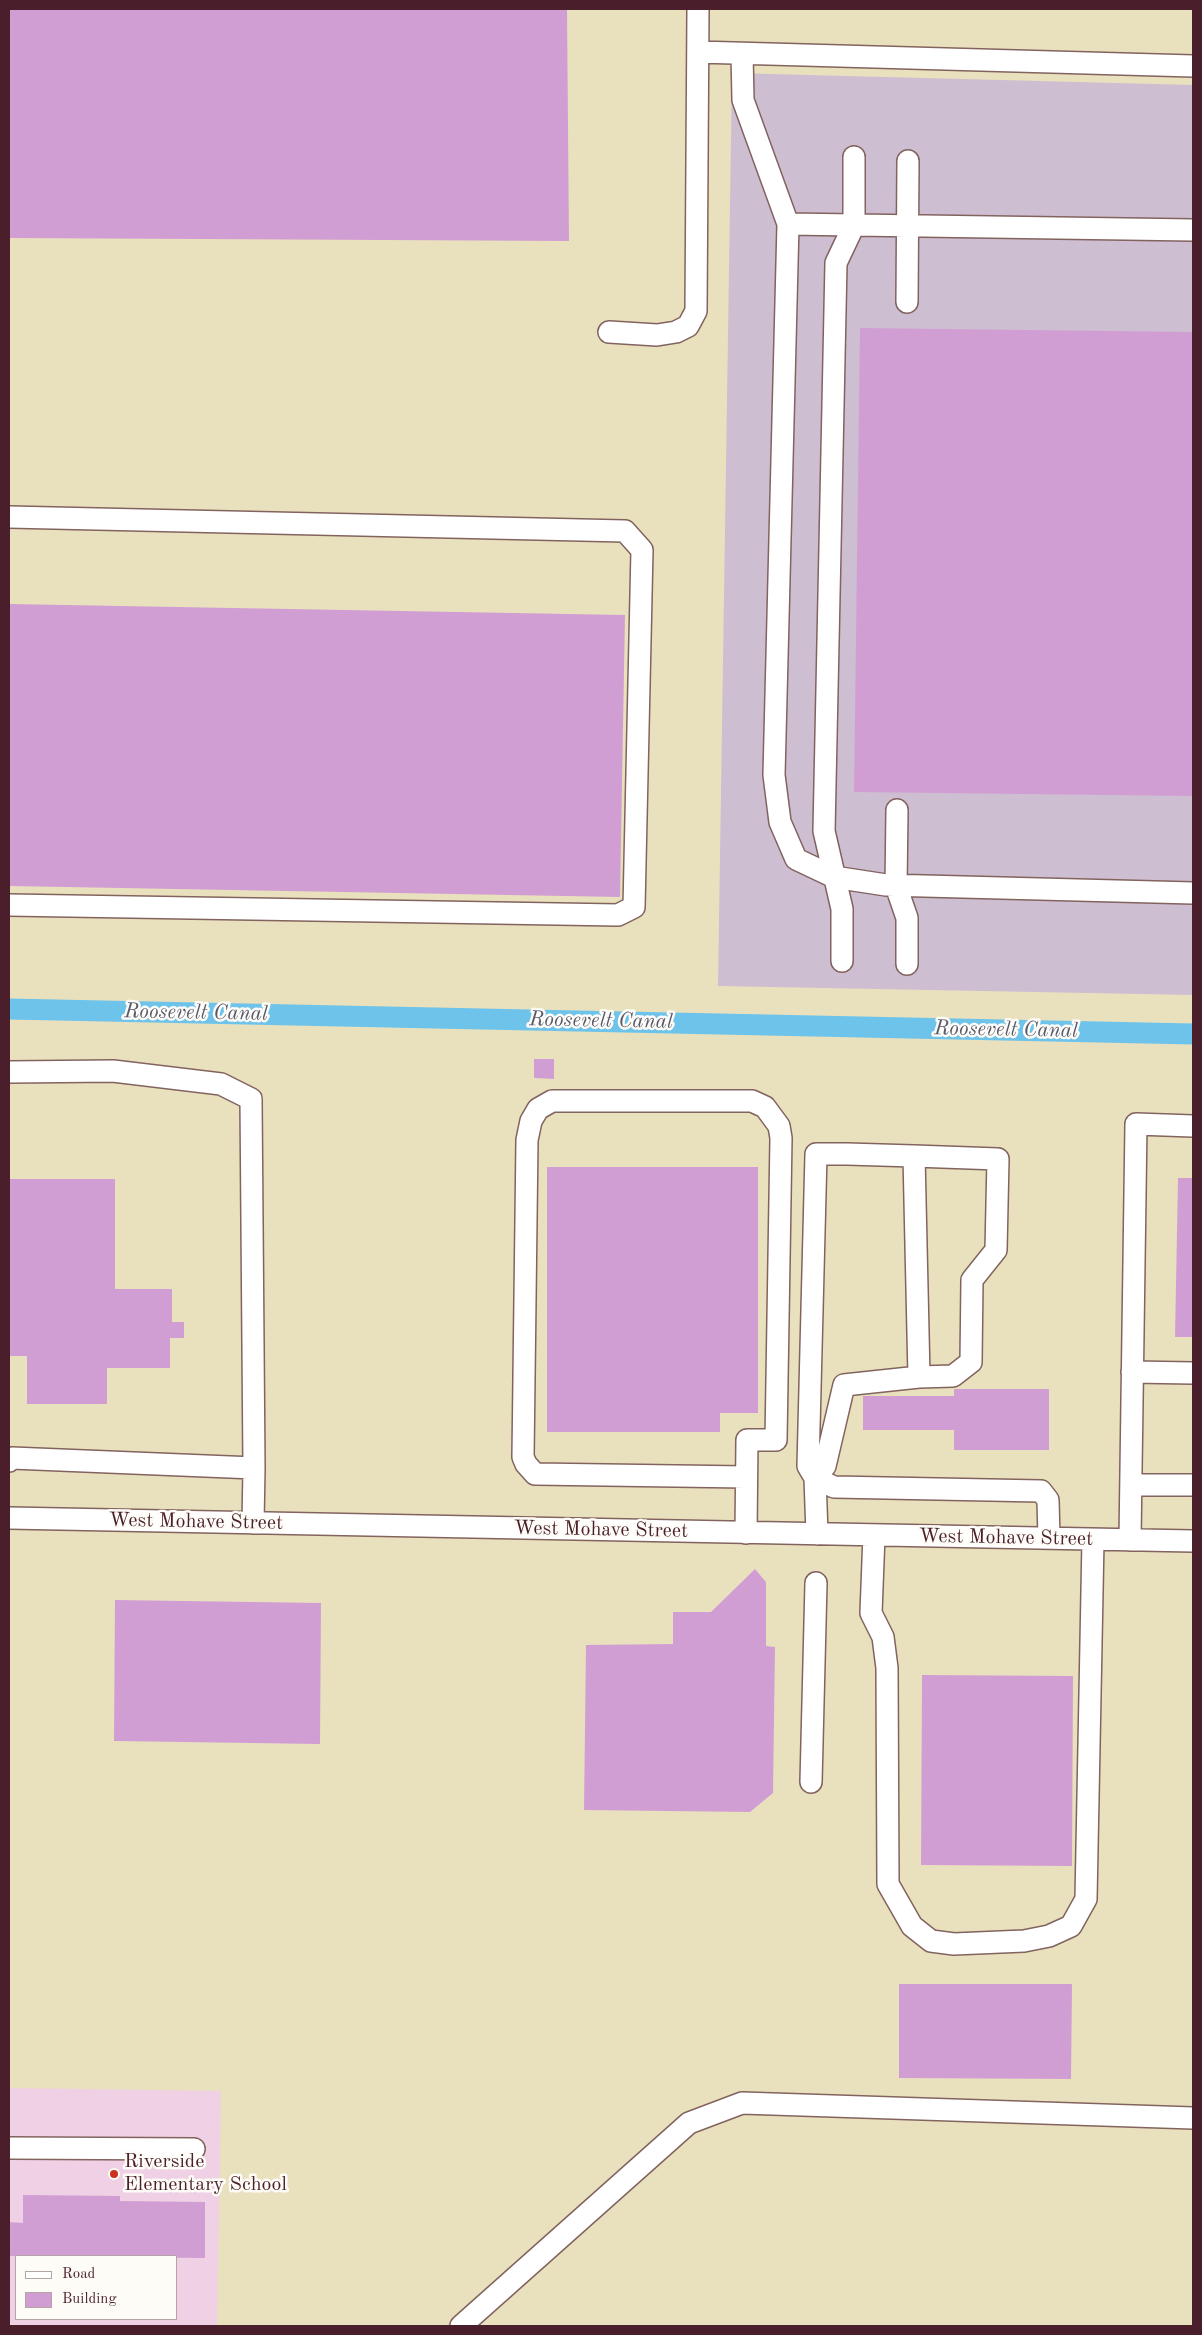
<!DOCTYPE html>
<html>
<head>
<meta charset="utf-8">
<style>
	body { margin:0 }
	#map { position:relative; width:1202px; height:2335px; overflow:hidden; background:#e9e1be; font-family:"Old Standard TT",serif }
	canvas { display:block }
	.frame { position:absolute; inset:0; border:10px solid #4a1f2b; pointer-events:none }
	.legend { position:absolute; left:15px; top:2255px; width:162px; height:65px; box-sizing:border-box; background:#fdfcf7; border:1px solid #b5a4a5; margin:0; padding:6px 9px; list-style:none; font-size:15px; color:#4a1f2b }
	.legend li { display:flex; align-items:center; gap:10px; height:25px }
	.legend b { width:25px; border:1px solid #b5a4a5 }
</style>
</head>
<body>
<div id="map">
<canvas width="1202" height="2335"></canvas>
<div class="frame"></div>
<ul class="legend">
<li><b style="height:6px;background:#fff"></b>Road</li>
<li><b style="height:14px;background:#d19ed3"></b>Building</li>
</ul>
</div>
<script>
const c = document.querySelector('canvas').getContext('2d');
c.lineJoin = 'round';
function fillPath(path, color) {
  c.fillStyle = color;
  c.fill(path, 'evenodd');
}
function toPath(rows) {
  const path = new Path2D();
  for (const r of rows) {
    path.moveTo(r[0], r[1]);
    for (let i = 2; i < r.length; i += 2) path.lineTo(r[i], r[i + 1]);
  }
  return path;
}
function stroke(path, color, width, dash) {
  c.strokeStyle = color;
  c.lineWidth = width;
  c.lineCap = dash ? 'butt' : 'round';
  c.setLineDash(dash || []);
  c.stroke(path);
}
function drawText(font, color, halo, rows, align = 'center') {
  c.font = font + ' "Old Standard TT",serif';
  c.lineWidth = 5;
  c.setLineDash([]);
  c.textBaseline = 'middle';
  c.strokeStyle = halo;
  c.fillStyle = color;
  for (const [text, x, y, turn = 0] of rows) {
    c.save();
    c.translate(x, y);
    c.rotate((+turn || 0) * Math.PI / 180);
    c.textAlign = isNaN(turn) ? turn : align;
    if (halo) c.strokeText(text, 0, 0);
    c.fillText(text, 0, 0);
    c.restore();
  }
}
fillPath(toPath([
	[9,2088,221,2091,217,2326,9,2326],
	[16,2256,176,2256,176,2319,16,2319]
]), '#f0d0e5');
fillPath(toPath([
	[732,73,1193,85,1193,995,718,986]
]), '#cebed2');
stroke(toPath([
	[9,1009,1193,1034]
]), '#6ec3ea', 21);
fillPath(toPath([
	[9,9,567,9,569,241,9,238],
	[860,328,1193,332,1193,796,854,792],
	[9,604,625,615,620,897,9,886],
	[534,1059,554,1059,554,1079,534,1078],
	[547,1167,758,1167,758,1413,720,1413,720,1432,547,1432],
	[1178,1178,1193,1178,1193,1337,1175,1337],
	[9,1179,115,1179,115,1289,172,1289,172,1322,184,1322,184,1338,170,1338,170,1368,107,1368,107,1404,27,1404,27,1356,9,1356],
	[954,1389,1049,1389,1049,1450,954,1450,954,1430,863,1430,863,1396,954,1396],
	[755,1569,766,1582,766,1646,775,1647,773,1793,750,1812,584,1810,586,1645,673,1644,673,1612,711,1612],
	[115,1600,321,1603,320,1744,114,1741],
	[922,1675,1073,1676,1072,1866,921,1865],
	[899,1984,1072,1984,1071,2079,899,2078],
	[23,2195,120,2196,120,2201,205,2202,205,2258,9,2256,9,2222,23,2223]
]), '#d19ed3');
const minor = toPath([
	[698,52,1193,66],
	[742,54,743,100,788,224,774,775,780,822,796,859,834,877,886,885,1193,893],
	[788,224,1193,230],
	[907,302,908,161],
	[609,332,657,335,676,332,688,326,696,311,698,9],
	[9,517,625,531,642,550,634,907,618,915,9,905],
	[897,810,896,886,907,918,907,964],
	[842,961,842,909,824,831,836,263,854,225,854,157],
	[9,1072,113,1071,221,1084,251,1099,254,1468],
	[914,1156,919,1377,953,1376,971,1362,972,1280,996,1250,998,1159,914,1156,847,1154,816,1154,808,1466,815,1478,834,1487,1041,1491,1048,1500,1049,1538],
	[1132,1372,1193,1373],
	[9,1461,12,1458,254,1468,253,1523],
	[746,1477,535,1474,526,1464,523,1457,527,1140,531,1121,538,1109,552,1101,752,1101,765,1107,779,1126,781,1138,776,1440,747,1440,746,1533],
	[1131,1485,1193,1485],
	[9,1518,1193,1541],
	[817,1534,815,1478,825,1466,844,1385,919,1377],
	[874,1535,871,1613,883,1637,887,1668,888,1884,912,1926,931,1941,954,1944,1024,1941,1049,1936,1071,1926,1086,1899,1093,1540],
	[1130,1540,1136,1124,1193,1126],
	[811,1782,816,1583],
	[9,2148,194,2149],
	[461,2326,689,2123,742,2103,1193,2118]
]);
stroke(minor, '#82635e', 24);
stroke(minor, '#fff', 21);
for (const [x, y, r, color] of [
	[114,2174,5,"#c8321e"]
]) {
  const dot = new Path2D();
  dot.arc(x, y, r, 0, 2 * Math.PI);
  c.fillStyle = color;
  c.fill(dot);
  stroke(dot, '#fdfcf7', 2);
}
drawText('20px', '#4a1f2b', '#fdfcf7', [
	["West Mohave Street",196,1522,1],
	["West Mohave Street",601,1530,1],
	["West Mohave Street",1006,1538,1]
]);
drawText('20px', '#4a1f2b', '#fdfcf7', [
	["Riverside",124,2162],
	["Elementary School",124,2185]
], 'left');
drawText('italic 21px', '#57586e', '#fdfcf7', [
	["Roosevelt Canal",196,1013,1],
	["Roosevelt Canal",601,1021,1],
	["Roosevelt Canal",1006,1030,1]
]);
</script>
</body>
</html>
